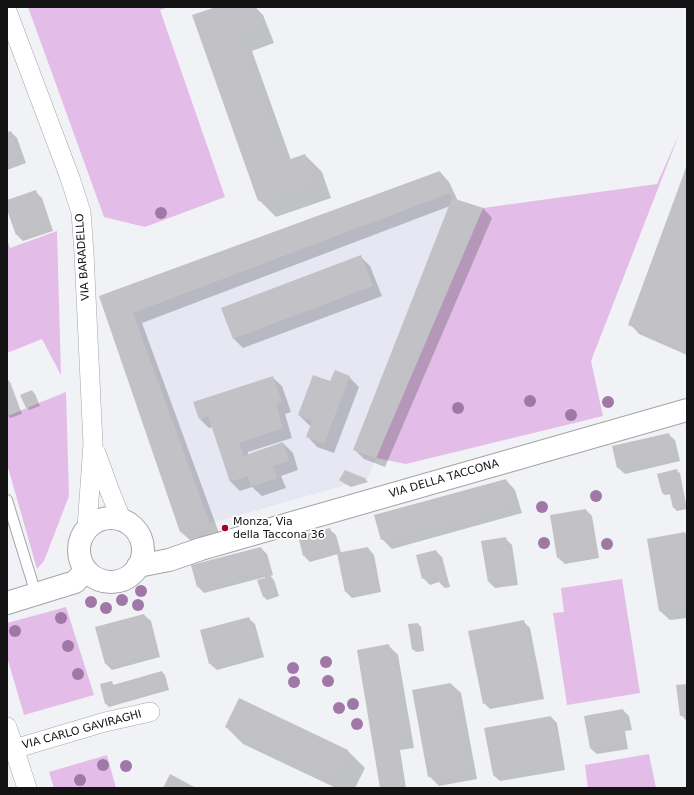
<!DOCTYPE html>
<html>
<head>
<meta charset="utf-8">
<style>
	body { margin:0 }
	#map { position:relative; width:694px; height:795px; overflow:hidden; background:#f1f2f6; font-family:"DejaVu Sans",sans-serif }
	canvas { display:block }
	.frame { position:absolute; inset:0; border:8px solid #131314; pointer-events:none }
</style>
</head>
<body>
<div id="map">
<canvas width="694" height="795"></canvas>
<div class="frame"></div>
</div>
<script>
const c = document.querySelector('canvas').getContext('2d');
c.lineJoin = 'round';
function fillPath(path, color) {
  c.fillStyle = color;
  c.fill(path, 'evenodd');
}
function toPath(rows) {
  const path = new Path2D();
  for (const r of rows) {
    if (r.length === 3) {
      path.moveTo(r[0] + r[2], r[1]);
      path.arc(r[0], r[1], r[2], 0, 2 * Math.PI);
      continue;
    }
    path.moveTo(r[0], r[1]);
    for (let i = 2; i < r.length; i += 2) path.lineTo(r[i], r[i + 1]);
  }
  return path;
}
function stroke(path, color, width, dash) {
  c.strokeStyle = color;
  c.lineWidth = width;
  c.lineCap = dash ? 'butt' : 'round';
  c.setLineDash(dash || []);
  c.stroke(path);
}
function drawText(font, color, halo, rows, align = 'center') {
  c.font = font + ' "DejaVu Sans",sans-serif';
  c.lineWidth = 3.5;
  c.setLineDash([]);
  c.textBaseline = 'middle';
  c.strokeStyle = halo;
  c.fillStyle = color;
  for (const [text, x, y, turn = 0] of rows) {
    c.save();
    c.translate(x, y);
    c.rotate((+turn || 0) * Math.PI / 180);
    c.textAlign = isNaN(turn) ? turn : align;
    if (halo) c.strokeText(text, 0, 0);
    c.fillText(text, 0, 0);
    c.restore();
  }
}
fillPath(toPath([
	[440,171,452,198,483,208,367,479,180,532,99,296]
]), '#e7e7f3');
fillPath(toPath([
	[28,7,168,7,160,10,225,197,145,227,104,217],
	[680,132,591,361,603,416,406,464,376,458,483,208,657,184],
	[57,231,61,375,42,339,7,353,7,239,10,248],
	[66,392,69,496,44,561,37,569,7,464,7,416],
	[622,579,640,693,567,705,553,613,564,612,561,588],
	[66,607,94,695,24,715,7,657,7,623],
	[649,754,656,788,588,788,585,765],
	[107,755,116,788,54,788,49,772]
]), '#e3bde8');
fillPath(toPath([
	[219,7,255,7,263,15,274,43,252,51,291,160,305,155,322,172,331,198,276,217,259,200],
	[11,132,17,138,26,163,7,170,7,133],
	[687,168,687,355,639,334,630,324],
	[440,172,449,182,458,201,483,208,492,218,385,467,364,459,355,450,450,206,142,323,219,533,191,541,181,532,101,297],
	[36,192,42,198,53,231,23,241,17,235,7,207,7,201],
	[361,257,370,266,382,296,243,348,234,339,223,309],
	[272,377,282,386,291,412,285,414,292,438,248,452,248,455,283,443,293,453,298,470,281,476,286,488,262,496,252,487,240,491,230,481,213,427,209,428,200,419],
	[349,377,359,387,334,453,317,447,308,437,312,426,309,425,299,415,331,382],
	[7,379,10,382,22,414,10,418,7,414],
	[32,391,35,394,40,406,29,410,27,407],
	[668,434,675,440,680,461,625,474,618,468,613,447],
	[346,471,366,480,368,482,351,487,340,480],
	[677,471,680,473,687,509,677,511,674,508,671,494,665,495,662,493],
	[506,480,515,490,522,513,392,549,382,539],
	[586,510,592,516,599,558,565,564,558,558],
	[329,529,336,535,341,553,368,548,374,555,381,592,352,598,345,591,338,554,310,562,304,556],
	[685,533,687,536,687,618,670,620,660,611,648,539],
	[505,538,512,545,518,585,495,588,489,582],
	[261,548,267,554,273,575,270,576,274,580,279,596,267,600,264,597,259,581,266,579,265,577,204,593,198,587],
	[436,551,442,557,450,587,445,588,439,582,430,585,423,578],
	[144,615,151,621,160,657,112,670,106,664],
	[248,618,255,624,264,657,217,670,210,664],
	[524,622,530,628,544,699,490,709,484,703],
	[418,624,421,627,424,651,416,652,413,649],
	[388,645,398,655,414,748,400,750,406,788,381,788],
	[162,672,165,675,169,690,109,707,106,704,111,682,115,686],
	[451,684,461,693,477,779,439,786,429,776,413,691],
	[687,685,687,721,681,715],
	[240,699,348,751,365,768,355,788,336,788,243,744,226,727],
	[623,710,629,716,632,730,625,731,628,749,597,754,590,748],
	[551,717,557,723,565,770,500,781,493,775]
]), '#0003');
fillPath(toPath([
	[216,7,250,7,257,26,236,34,282,162,305,154,314,181,258,201,192,15],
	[11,131,20,157,7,161,7,132],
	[687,165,687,350,628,325],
	[440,171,450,193,133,313,210,524,180,532,99,296],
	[36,190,48,224,16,235,7,210,7,200],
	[452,198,483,208,376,458,353,450],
	[361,255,373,286,233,339,221,308],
	[335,370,350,376,324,444,306,437,312,421,298,415,313,375,330,381],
	[273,376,282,402,276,404,283,428,239,443,243,456,283,442,289,461,273,466,277,478,251,487,248,476,230,482,208,416,199,419,193,402],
	[7,377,20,411,7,416],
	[32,390,38,403,26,408,20,395],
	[669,433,674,455,617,468,612,446],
	[677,469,685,506,673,508,669,491,662,493,657,474],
	[345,470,367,479,347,485,339,480],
	[506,479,513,504,381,540,374,515],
	[586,509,593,552,557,558,550,515],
	[330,528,335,547,303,556,298,536],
	[685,532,687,544,687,607,659,611,647,539],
	[506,537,512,578,488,582,481,541],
	[261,547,267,569,197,587,191,565],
	[368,547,376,586,345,592,337,553],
	[436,550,445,580,438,582,436,575,422,579,416,555],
	[271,576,277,593,263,597,257,580],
	[144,614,155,651,105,664,95,627],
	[249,617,258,651,209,664,200,630],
	[524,620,538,693,483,704,468,631],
	[418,623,422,648,412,650,408,624],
	[389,644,405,738,393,740,401,788,380,788,357,650],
	[162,671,166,687,105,704,100,684,112,681,113,685],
	[451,683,468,769,428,777,412,690],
	[687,684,687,715,680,716,676,685],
	[239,698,348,750,334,779,225,727],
	[623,709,626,724,619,725,622,743,590,748,584,716],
	[551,716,560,763,493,775,484,728],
	[170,774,196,788,163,788]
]), '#c2c1c5');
const service = toPath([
	[7,500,36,594]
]);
const minor = toPath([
	[7,11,70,178,81,212,84,253,93,444,87,528],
	[96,453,109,489,121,519],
	[7,727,27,788],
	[14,749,105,722,150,712]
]);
const secondary = toPath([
	[111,550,32],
	[138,566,169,560,201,549,687,410],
	[7,603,75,582,86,570]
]);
stroke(service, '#a4a4a8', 12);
stroke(minor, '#a4a4a8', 20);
stroke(secondary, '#a4a4a8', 24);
stroke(service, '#fff', 10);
stroke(minor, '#fff', 19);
stroke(secondary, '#fff', 22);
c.fillStyle = '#a078a8';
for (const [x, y] of [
	[161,213],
	[530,401],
	[608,402],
	[458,408],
	[571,415],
	[596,496],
	[542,507],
	[544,543],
	[607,544],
	[141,591],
	[122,600],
	[91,602],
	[138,605],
	[106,608],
	[61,618],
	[15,631],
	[68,646],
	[326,662],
	[293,668],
	[78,674],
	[328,681],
	[294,682],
	[353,704],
	[339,708],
	[357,724],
	[103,765],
	[126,766],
	[80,780]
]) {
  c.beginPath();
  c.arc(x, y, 6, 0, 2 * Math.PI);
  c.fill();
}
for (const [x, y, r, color] of [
	[225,528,4,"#a30527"]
]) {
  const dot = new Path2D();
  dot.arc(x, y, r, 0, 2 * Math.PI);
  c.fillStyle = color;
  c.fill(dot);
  stroke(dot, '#fff', 1.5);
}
drawText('11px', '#131314', '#fff', [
	["VIA BARADELLO",83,257,-94],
	["VIA DELLA TACCONA",444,479,-16],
	["VIA CARLO GAVIRAGHI",82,730,-15]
]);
drawText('11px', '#131314', '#fff', [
	["Monza, Via",233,522],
	["della Taccona 36",233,535]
], 'left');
</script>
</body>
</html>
